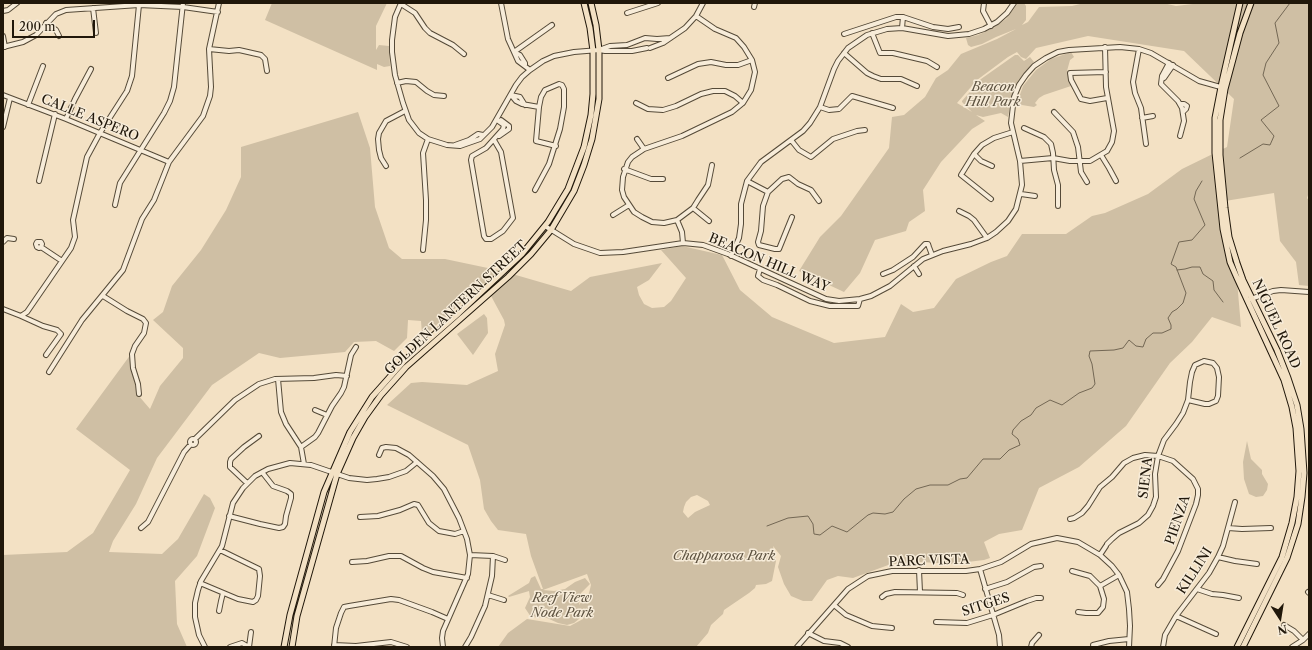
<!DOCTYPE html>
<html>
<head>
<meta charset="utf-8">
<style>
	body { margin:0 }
	#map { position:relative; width:1312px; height:650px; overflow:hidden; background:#f3e1c4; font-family:"Libre Caslon Text",serif }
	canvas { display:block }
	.frame { position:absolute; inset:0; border:4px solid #20170a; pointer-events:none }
	.north { position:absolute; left:1260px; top:598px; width:40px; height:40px; -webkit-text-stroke:3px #f7ecd9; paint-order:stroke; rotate:168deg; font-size:11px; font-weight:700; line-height:16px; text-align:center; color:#20170a }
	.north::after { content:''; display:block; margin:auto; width:14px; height:18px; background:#20170a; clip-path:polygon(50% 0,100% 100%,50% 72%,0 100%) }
	.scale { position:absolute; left:12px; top:20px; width:83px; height:18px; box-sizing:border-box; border:2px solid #20170a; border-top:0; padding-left:5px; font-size:12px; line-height:14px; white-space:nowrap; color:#20170a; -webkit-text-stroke:3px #f7ecd9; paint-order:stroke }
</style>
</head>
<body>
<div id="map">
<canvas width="1312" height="650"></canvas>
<div class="frame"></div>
<div class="north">N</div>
<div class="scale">200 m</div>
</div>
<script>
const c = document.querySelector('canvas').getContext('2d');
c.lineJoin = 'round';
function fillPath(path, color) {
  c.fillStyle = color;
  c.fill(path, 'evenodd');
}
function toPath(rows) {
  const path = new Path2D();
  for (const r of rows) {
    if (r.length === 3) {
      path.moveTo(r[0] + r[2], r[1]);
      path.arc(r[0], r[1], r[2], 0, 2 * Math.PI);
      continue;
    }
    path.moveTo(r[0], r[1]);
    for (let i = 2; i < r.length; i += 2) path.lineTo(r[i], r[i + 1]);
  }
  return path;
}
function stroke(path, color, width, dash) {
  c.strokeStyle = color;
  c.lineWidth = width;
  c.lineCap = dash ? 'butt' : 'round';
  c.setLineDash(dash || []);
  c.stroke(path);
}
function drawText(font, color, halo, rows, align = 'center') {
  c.font = font + ' "Libre Caslon Text",serif';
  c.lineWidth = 3;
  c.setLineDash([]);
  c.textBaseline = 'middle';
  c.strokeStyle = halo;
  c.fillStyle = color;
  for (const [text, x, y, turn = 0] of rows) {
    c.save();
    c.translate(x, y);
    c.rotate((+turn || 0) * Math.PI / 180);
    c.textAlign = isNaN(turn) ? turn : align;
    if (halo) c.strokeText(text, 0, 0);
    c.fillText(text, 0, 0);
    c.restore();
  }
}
fillPath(toPath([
	[272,3,387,3,376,26,376,50,379,45,389,46,390,66,384,67,377,64,377,70,265,20],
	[1018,3,1024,3,1026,6,1026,20,1022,25,1028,22,1039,7,1072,6,1084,3,1163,3,1176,6,1201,3,1309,3,1309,192,1307,198,1309,201,1309,286,1299,285,1296,262,1280,241,1274,193,1219,202,1237,281,1241,327,1212,317,1192,342,1170,363,1126,426,1079,467,1039,488,1022,530,999,534,984,542,990,558,984,560,951,564,922,562,891,564,853,578,838,576,827,580,812,601,803,601,791,596,784,584,778,567,781,556,773,546,776,561,772,581,766,584,756,585,755,588,749,593,724,610,723,614,711,625,708,633,696,647,498,647,508,633,527,619,570,626,583,619,582,614,579,619,574,623,567,625,558,623,547,618,531,617,525,608,530,597,529,591,509,597,508,596,529,583,531,578,535,576,541,589,543,589,531,556,526,534,498,530,491,521,484,509,480,480,468,445,387,405,411,383,422,382,467,385,498,371,495,354,505,325,504,320,484,283,425,335,422,334,421,321,408,320,407,338,394,351,376,341,354,342,345,352,280,358,259,353,212,385,157,458,136,504,113,541,109,552,162,554,178,539,204,494,210,498,215,508,197,556,175,581,177,624,187,647,3,647,3,555,67,552,93,533,130,470,76,429,131,354,131,369,138,395,150,409,160,386,183,358,183,348,153,320,163,312,172,286,201,250,226,210,241,177,241,147,358,112,370,148,375,207,389,248,402,259,445,259,502,271,571,291,590,277,662,263,649,280,637,287,639,295,644,304,652,308,664,307,671,301,686,278,661,250,682,246,722,255,740,290,772,317,834,343,885,337,901,304,913,312,934,308,956,279,991,262,1007,256,1022,234,1066,234,1092,216,1105,213,1148,194,1182,169,1227,147,1234,99,1184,51,1088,36,1036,48,1026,59,1021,57,1017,52,1008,57,977,80,957,103,972,112,962,102,962,101,981,79,1015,55,1018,55,1024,61,1030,57,1034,62,1022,76,1016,86,1011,101,1008,117,1001,113,983,117,976,115,985,121,972,129,941,162,923,190,925,211,909,222,906,231,875,240,860,273,844,292,799,271,820,237,841,216,889,148,892,117,904,115,925,97,936,78,948,70,961,54,997,39,1016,29,996,37,982,44,971,47,968,45,966,38,978,35,993,28,1006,19],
	[697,495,708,501,710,505,695,512,688,518,683,512,684,507,686,502,691,497],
	[587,574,591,585,589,593,579,605,581,593,590,584,585,578,575,582,565,589,554,591,543,590],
	[1071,52,1074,57,1070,60,1067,71,1071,86,1044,95,1039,98,1035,103,1037,105,1034,107,1022,105,1016,106,1023,86,1036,70,1051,59],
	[484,314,487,318,488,333,473,355,457,334],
	[1247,441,1251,459,1262,470,1262,474,1268,484,1267,490,1263,496,1256,497,1249,494,1244,479,1243,462]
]), '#cfbfa4');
stroke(toPath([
	[1240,158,1263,144,1270,145,1274,136,1261,120,1279,106,1263,75,1266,63,1279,43,1275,23,1290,3],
	[1177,270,1185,269,1192,267,1200,267,1203,274,1213,281,1214,290,1223,302],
	[767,526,788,518,808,516,813,524,814,534,820,535,832,526,847,532,868,515,873,513,885,514,893,512,904,499,916,489,930,485,948,485,960,479,967,478,983,459,1000,459,1009,450,1020,445,1018,439,1012,434,1013,430,1021,421,1031,415,1036,408,1050,400,1062,405,1079,393,1092,388,1095,384,1092,364,1089,356,1090,351,1114,350,1123,348,1129,340,1136,346,1143,347,1146,339,1153,333,1162,333,1171,329,1171,325,1168,318,1172,312,1177,309,1183,303,1186,293,1176,267,1171,264,1179,242,1192,240,1205,225,1194,199,1196,191,1202,181]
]), '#736754', 1);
const minor = toPath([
	[401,3,395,17,392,40,392,52,395,75,403,103,409,120,419,133,428,139,447,145,460,146,480,139,492,127,516,85,522,77,530,70,543,61,554,56,574,52,599,50,605,51,632,51,647,48],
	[501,3,508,39,518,61,530,70],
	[984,3,983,11,991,26],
	[401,4,415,13,425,28,430,33,453,45,464,54],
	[754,7,755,3],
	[93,8,96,33],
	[3,11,8,10,17,3],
	[627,13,658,3],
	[696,16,715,29,736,38,744,47,752,60,755,72,751,90,743,103,732,112,682,136,644,149,632,157,628,162,623,177,622,190,624,197,634,212,642,217,652,222,664,223,677,220,693,208,698,200,708,185,712,165],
	[46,23,56,30,59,36],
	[902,28,903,17],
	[872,33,880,53,893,53,927,61,937,67],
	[844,34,896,17,903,17,933,27,948,29,959,27],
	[3,36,5,47],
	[3,47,23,42,36,35,56,14,66,10,139,5,183,7,218,12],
	[650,48,663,43,685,28,696,16,703,3],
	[209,49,229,51,239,50,261,55,265,59,267,71],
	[1139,49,1133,82,1135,93,1141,108,1146,144],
	[599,50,610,46,627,45,645,38,657,39,670,38],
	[514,52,552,25],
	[514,52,520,55,525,63,525,65],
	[844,53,867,73,873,76,881,79,901,79,917,86],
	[1169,63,1162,76,1161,84,1178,101,1182,108,1184,121,1180,136],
	[1106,72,1070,73,1071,80,1081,99,1090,101,1107,98],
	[668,78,698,64,711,62,726,65,738,65,752,60],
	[1162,79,1164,78,1173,65],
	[397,83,406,81,416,82,427,91,434,95,444,96],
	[3,95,66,119,169,162],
	[511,95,516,101,522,104,539,107,541,97,545,90,559,84,562,85,564,89,564,107,560,129,549,164,535,190],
	[511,95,520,97,525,105],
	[636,103,648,109,663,110,676,106,701,94,713,91,725,91,735,96,743,103],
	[1180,104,1184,104,1187,106,1186,109,1183,112],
	[28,105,43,66],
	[539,107,536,141,556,146],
	[820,107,829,110,839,109,852,96,893,108],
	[1054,112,1073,132,1078,147,1081,172,1087,182],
	[1142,118,1153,116],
	[66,119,75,99,91,69],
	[3,127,10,98],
	[1024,128,1044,137,1051,144,1053,153,1054,170,1058,185,1058,206],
	[499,136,509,129,509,126,501,120],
	[637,139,644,149],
	[494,140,501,152,513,218,503,231,491,239,486,239,484,236,471,160,472,156,486,148,503,129,504,125,497,120],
	[791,140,799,150,811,157,833,139,857,131,865,130],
	[455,145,469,140,478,134,483,135],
	[974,154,981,161,992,166],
	[1101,155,1109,168,1116,181],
	[1020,161,1053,158,1070,161,1090,161,1107,151,1112,142,1114,131,1106,87,1105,47],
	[386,166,381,158,379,150,378,139,379,133,386,121,405,111],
	[624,169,651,179,663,179],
	[39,181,55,114],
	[747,181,768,192,782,179,789,177,798,184,811,190,819,201],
	[768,192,763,206,761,231,758,242,759,245,775,249,779,249,792,217],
	[1021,194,1035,196],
	[991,199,961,175,974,154,982,145,994,138,1013,132],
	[115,205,120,183,164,113,170,101,174,87,183,3],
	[693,208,709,221],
	[959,211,969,216,974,220,987,238],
	[613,215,629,205],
	[677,220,682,232,683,243],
	[545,226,574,244,600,253,623,252,683,243,703,245,728,254,826,299,839,301,860,299,871,296,890,286,923,259,943,251,971,244,987,238,996,232,1008,221,1016,209,1022,185,1020,161,1011,123,1014,97,1019,85,1026,75,1034,66,1046,58,1058,52,1069,50,1120,47,1139,49,1151,53,1199,81,1224,88],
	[3,242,7,238,14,239],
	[41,247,42,244,41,242,37,242,36,244,37,247,39,248,41,247,62,261],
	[423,250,426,220,426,200,423,153,428,139],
	[731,256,739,238,741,224,741,204,747,181,761,162,803,131,810,123,820,107,834,69,838,61,848,48,867,35,887,29,902,28,948,36,969,34,984,29,997,22,1007,13,1014,3],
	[914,266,919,274],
	[760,269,758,276,763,280,777,285,810,301,830,306,858,306,860,299],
	[883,274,893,270,913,257,925,244,928,244,929,247,932,255],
	[103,296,127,311,143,319,146,323,144,333,135,346,132,354,133,368,138,384,139,394],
	[1251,299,1273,291,1281,290,1309,292],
	[3,309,21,316,43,326,57,330,61,334,46,355],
	[21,316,27,312,71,248,75,237,73,220,87,157,100,133,127,91,132,76,139,5],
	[1204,361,1213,363,1217,368,1219,377,1218,396,1216,401,1209,404,1205,404,1188,400,1190,382,1192,372,1195,365,1204,361],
	[49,372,82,320,123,270,142,219,154,200,169,162,203,116,210,96,211,87,209,49,219,3],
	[278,379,281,412,286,424,301,447,304,464],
	[315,410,327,415],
	[193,442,3],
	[195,439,235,400,259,384,275,379,314,378,336,375,347,376],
	[301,447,315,437,318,433,332,406,341,393,344,387,351,355,356,347],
	[379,455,382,448,386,447,396,448,409,455,433,476,444,489,459,518,467,539,470,555,468,574,443,631,442,638,443,647],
	[247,483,230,467,230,462,231,459,244,447,259,436],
	[229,516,260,524,279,528,283,527,285,524,286,516,291,498,291,494,287,491,273,486,262,472],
	[360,517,378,516,400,510,414,504,418,505,429,523,439,531,455,534,464,531],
	[1070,519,1074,518,1082,513,1088,506,1100,487,1112,477,1124,463,1133,458,1145,455,1158,456,1173,461,1193,479,1198,489,1198,495,1196,504,1178,551,1163,579,1158,585],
	[141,528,148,522,184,452,191,444],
	[1228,528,1242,529,1271,528],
	[1107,544,1112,539,1119,533,1139,523,1148,515,1153,506,1156,497,1155,474,1158,456,1164,440,1176,424,1183,413,1188,400],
	[470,555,493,556,505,560],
	[1100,555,1106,546],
	[1218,557,1235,561,1257,564],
	[352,562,367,561,389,556,401,556,423,568,433,572,467,578],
	[980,569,999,635,1000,647],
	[919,570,920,592],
	[1072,571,1090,576,1100,586,1104,599,1103,607,1098,613,1086,613,1078,612],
	[200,583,238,599,253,602,256,600,258,596,260,576,259,569,220,550],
	[1100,586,1119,575],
	[985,589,1007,582,1034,567,1041,566],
	[1197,589,1212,594,1223,595,1239,598],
	[1308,592,1309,593],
	[488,595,504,600],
	[882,597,886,594,895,592,957,593,963,595],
	[834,605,846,615,872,626,892,628],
	[219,611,221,601,223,593],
	[1176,616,1216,634],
	[936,622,967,623,993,615,1027,601,1036,598,1041,598],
	[1284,625,1294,631,1303,640],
	[808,633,824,641,840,643,848,647],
	[334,645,356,646,391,642,407,647],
	[1093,645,1109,641,1129,639],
	[205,647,199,635,195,617,195,603,198,590,201,581,222,546,233,503,243,488,255,476,268,469,290,463,311,465,349,478,367,480,377,479,389,477,406,471,417,462],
	[230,647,242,643,249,647],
	[249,647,251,632],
	[334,647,336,628,341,613,344,607,349,606,391,599,399,600,432,612,448,619],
	[465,647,471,637,485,606,492,576,493,556],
	[797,647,848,589,868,576,892,571,966,571,980,569,1001,562,1031,544,1057,538,1078,542,1100,555,1112,566,1119,575,1127,592,1129,609,1130,626,1129,647],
	[1031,647,1032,643,1039,635],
	[1163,647,1165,635,1176,616,1209,573,1218,557,1223,546,1235,502],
	[1292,647,1303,640,1309,634]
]);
const major = toPath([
	[284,647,290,615,324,492,350,432,372,397,404,361,459,313,522,254,548,222,568,189,584,147,591,115,593,94,593,51,590,28,584,3],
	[292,647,297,616,337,474,353,438,365,417,381,395,406,367,508,277,531,254,551,230,574,191,584,165,592,139,599,99,599,50,596,25,591,3],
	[1237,647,1282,557,1292,523,1297,497,1299,471,1296,428,1292,407,1284,380,1237,278,1230,262,1223,229,1215,153,1215,118,1222,82,1240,3],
	[1243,647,1287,558,1298,524,1302,497,1304,473,1301,429,1297,405,1288,378,1277,350,1243,280,1237,263,1229,237,1225,208,1220,155,1220,120,1225,89,1240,33,1251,3]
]);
stroke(minor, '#554a38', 6);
stroke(major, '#20170a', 7);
stroke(minor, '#f7ecd9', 4);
stroke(major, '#f3e1c4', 5);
drawText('italic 13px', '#5d5240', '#f7ecd9', [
	["Beacon",993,87],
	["Hill Park",993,102],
	["Chapparosa Park",724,556],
	["Reef View",562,598],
	["Node Park",562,613]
]);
drawText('13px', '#20170a', '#f7ecd9', [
	["CALLE ASPERO",90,118,22],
	["BEACON HILL WAY",769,263,23],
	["GOLDEN LANTERN STREET",456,308,-43],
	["NIGUEL ROAD",1276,324,65],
	["SIENA",1146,478,-83],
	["PIENZA",1178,520,-71],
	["PARC VISTA",929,561,-2],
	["KILLINI",1195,571,-57],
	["SITGES",986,605,-18]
]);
</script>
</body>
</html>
